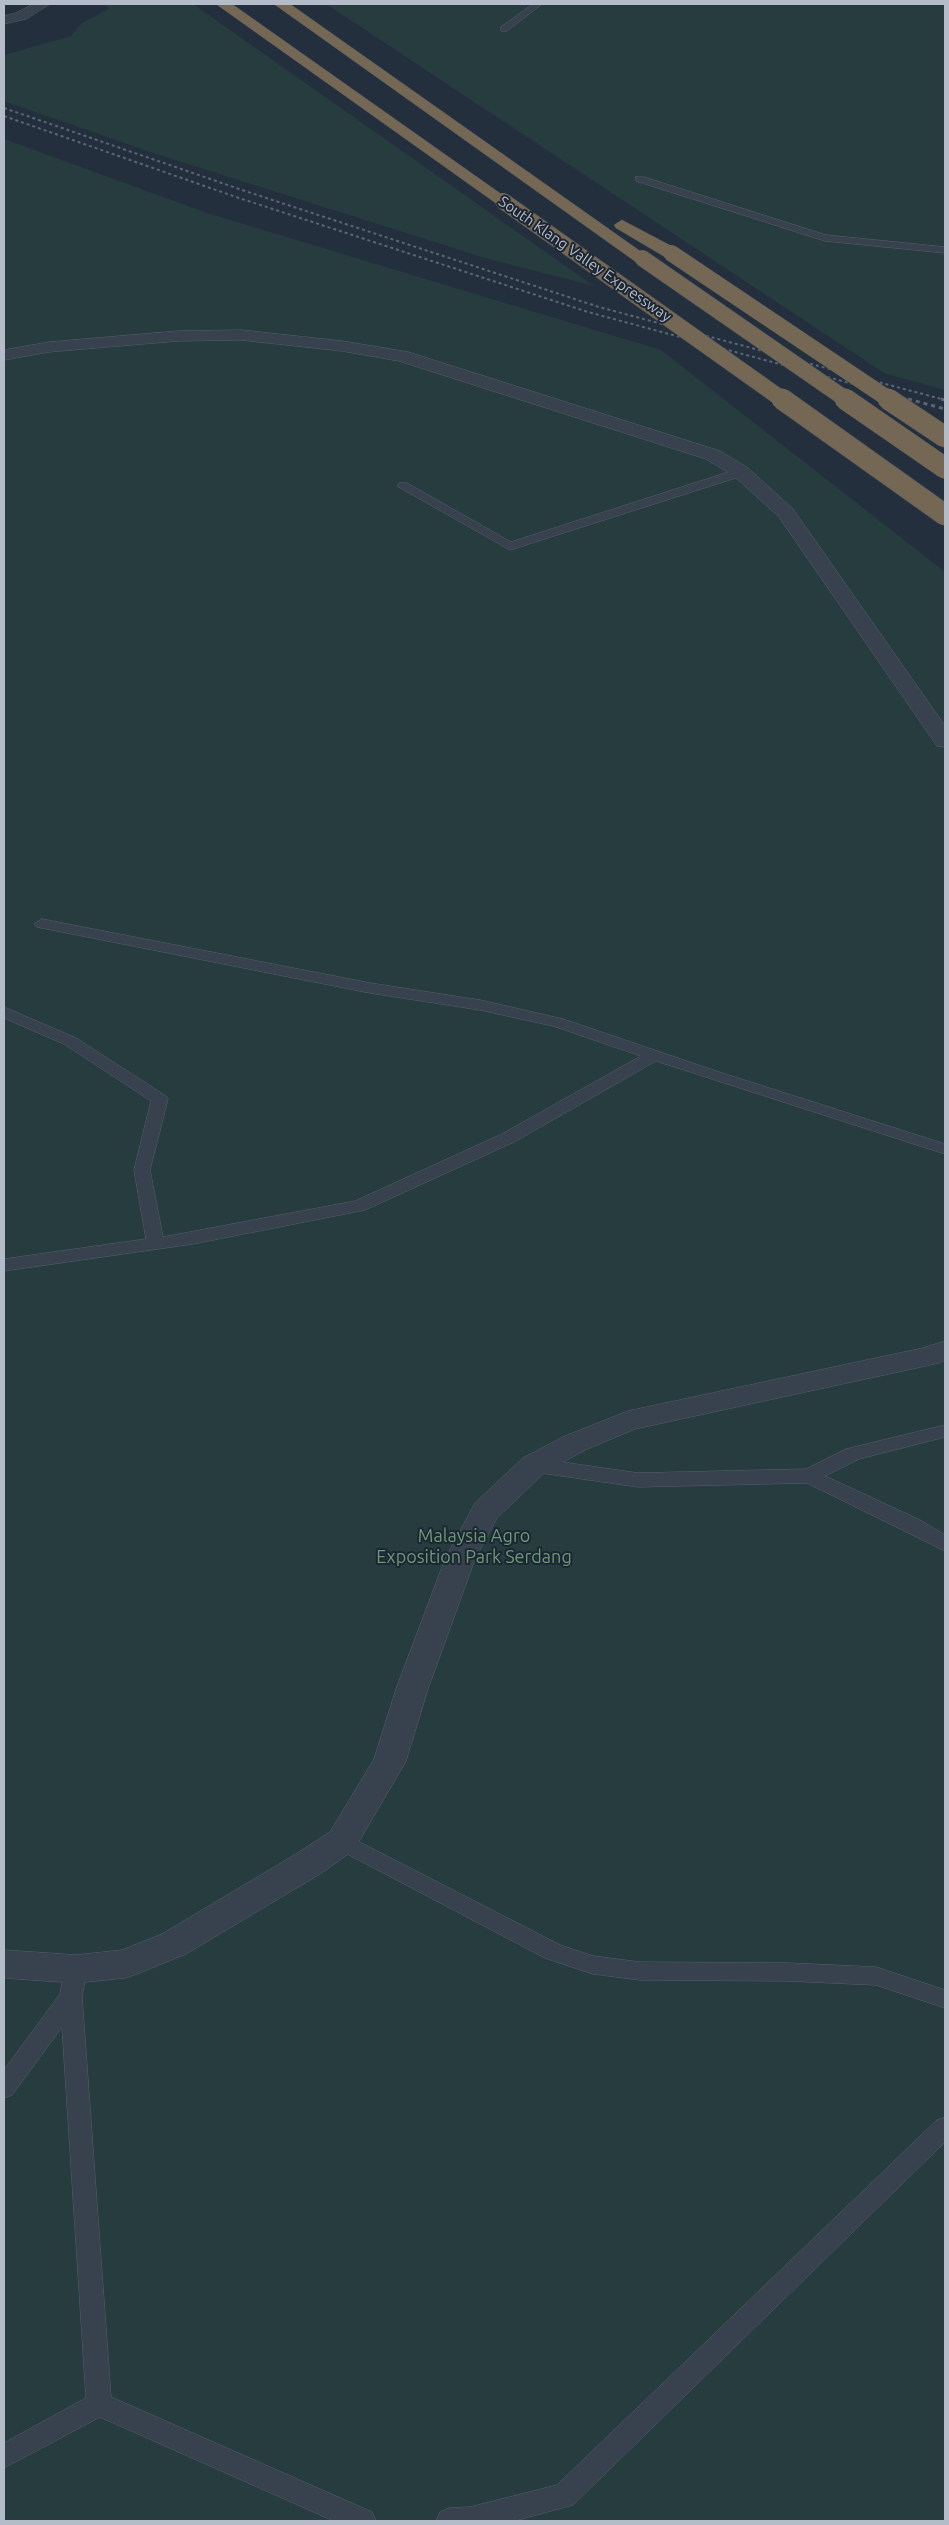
<!DOCTYPE html>
<html>
<head>
<meta charset="utf-8">
<style>
	body { margin:0 }
	#map { position:relative; width:949px; height:2525px; overflow:hidden; background:#242f3e; font-family:Ubuntu,sans-serif }
	canvas { display:block }
	.frame { position:absolute; inset:0; border:5px solid #b4bcc9; pointer-events:none }
</style>
</head>
<body>
<div id="map">
<canvas width="949" height="2525"></canvas>
<div class="frame"></div>
</div>
<script>
const c = document.querySelector('canvas').getContext('2d');
c.lineJoin = 'round';
function fillPath(path, color) {
  c.fillStyle = color;
  c.fill(path, 'evenodd');
}
function toPath(rows) {
  const path = new Path2D();
  for (const r of rows) {
    path.moveTo(r[0], r[1]);
    for (let i = 2; i < r.length; i += 2) path.lineTo(r[i], r[i + 1]);
  }
  return path;
}
function stroke(path, color, width, dash) {
  c.strokeStyle = color;
  c.lineWidth = width;
  c.lineCap = dash ? 'butt' : 'round';
  c.setLineDash(dash || []);
  c.stroke(path);
}
function drawText(font, color, halo, rows, align = 'center') {
  c.font = font + ' Ubuntu,sans-serif';
  c.lineWidth = 4;
  c.setLineDash([]);
  c.textBaseline = 'middle';
  c.strokeStyle = halo;
  c.fillStyle = color;
  for (const [text, x, y, turn = 0] of rows) {
    c.save();
    c.translate(x, y);
    c.rotate((+turn || 0) * Math.PI / 180);
    c.textAlign = isNaN(turn) ? turn : align;
    if (halo) c.strokeText(text, 0, 0);
    c.fillText(text, 0, 0);
    c.restore();
  }
}
fillPath(toPath([
	[104,4,193,4,594,286,485,258,150,152,4,101,4,55,71,36,82,23,109,9],
	[326,4,945,4,945,390,884,373],
	[4,139,207,213,661,350,945,572,945,2521,4,2521]
]), '#263c3f');
const service = toPath([
	[533,4,542,4,507,31,501,31,501,27,533,4],
	[636,177,644,177,826,235,945,247,945,253,825,241,636,181,636,177],
	[741,468,747,472,745,475,510,550,397,486,399,483,407,483,511,542,741,468],
	[42,919,370,983,480,1000,563,1019,719,1072,945,1144,945,1154,656,1061,514,1142,365,1210,193,1244,4,1271,4,1259,146,1239,134,1170,151,1101,64,1044,4,1018,4,1007,76,1038,166,1096,168,1099,150,1170,163,1237,355,1201,502,1134,641,1056,553,1026,480,1010,370,993,37,927,34,924,42,919],
	[945,1425,945,1437,859,1459,825,1476,920,1520,945,1535,945,1551,807,1483,638,1487,534,1472,527,1470,525,1465,527,1460,534,1458,638,1473,806,1469,846,1449,945,1425],
	[342,1833,560,1945,593,1956,640,1962,788,1963,876,1967,945,1990,945,2008,876,1985,788,1981,640,1980,593,1974,545,1958,334,1847,331,1841,334,1835,342,1833],
	[76,1960,84,1962,87,1969,82,1997,111,2397,372,2512,376,2521,334,2521,100,2417,4,2468,4,2443,86,2398,62,2027,12,2095,4,2098,4,2070,60,1994,65,1969,68,1962,76,1960],
	[945,2117,945,2142,573,2505,514,2521,436,2521,440,2512,449,2508,470,2507,557,2485,937,2120,945,2117]
]);
const minor = toPath([
	[33,4,50,4,26,19,4,24,4,16,16,13,33,4],
	[241,330,342,341,408,352,720,451,748,468,793,509,945,726,945,747,937,746,779,517,734,476,706,459,399,361,342,351,241,340,178,341,49,352,4,360,4,350,49,342,178,331,241,330],
	[945,1341,945,1360,939,1363,635,1429,585,1450,545,1472,497,1518,475,1559,428,1689,406,1761,354,1850,320,1874,186,1954,137,1974,125,1978,76,1983,4,1978,4,1950,76,1955,122,1950,162,1934,296,1854,330,1832,374,1759,396,1689,445,1559,475,1503,523,1458,565,1436,628,1411,923,1348,945,1341]
]);
const motorway = toPath([
	[216,4,232,4,511,201,503,206,497,204,216,4],
	[274,4,290,4,650,258,642,263,636,262,274,4],
	[622,220,677,249,679,253,671,258,665,257,616,228,614,225,622,220]
]);
stroke(service, '#565f6c', 1);
stroke(minor, '#565f6c', 1);
stroke(motorway, '#434c59', 1);
fillPath(service, '#38414e');
fillPath(minor, '#38414e');
fillPath(motorway, '#746855');
stroke(toPath([
	[4,108,248,192,599,307,945,400],
	[4,116,236,197,588,312,912,400]
]), '#5a6575', 2, [3, 3]);
stroke(toPath([
	[908,399,945,409],
	[941,399,945,400]
]), '#5a6575', 3, [4, 4]);
const motorwayBridgeFar1 = toPath([
	[503,201,783,400],
	[671,253,890,400],
	[642,258,847,400]
]);
const motorwayBridge = toPath([
	[782,399,945,515],
	[845,399,945,468],
	[888,399,945,437]
]);
stroke(motorwayBridgeFar1, '#434c59', 17, []);
stroke(motorwayBridge, '#434c59', 22, []);
stroke(motorwayBridgeFar1, '#746855', 16);
stroke(motorwayBridge, '#746855', 21);
drawText('15px', '#b4bcc9', '#1d2633', [
	["South Klang Valley Expressway",585,259,35]
]);
drawText('18px', '#6b9a76', '#1d2633', [
	["Malaysia Agro",474,1536],
	["Exposition Park Serdang",474,1557]
]);
</script>
</body>
</html>
